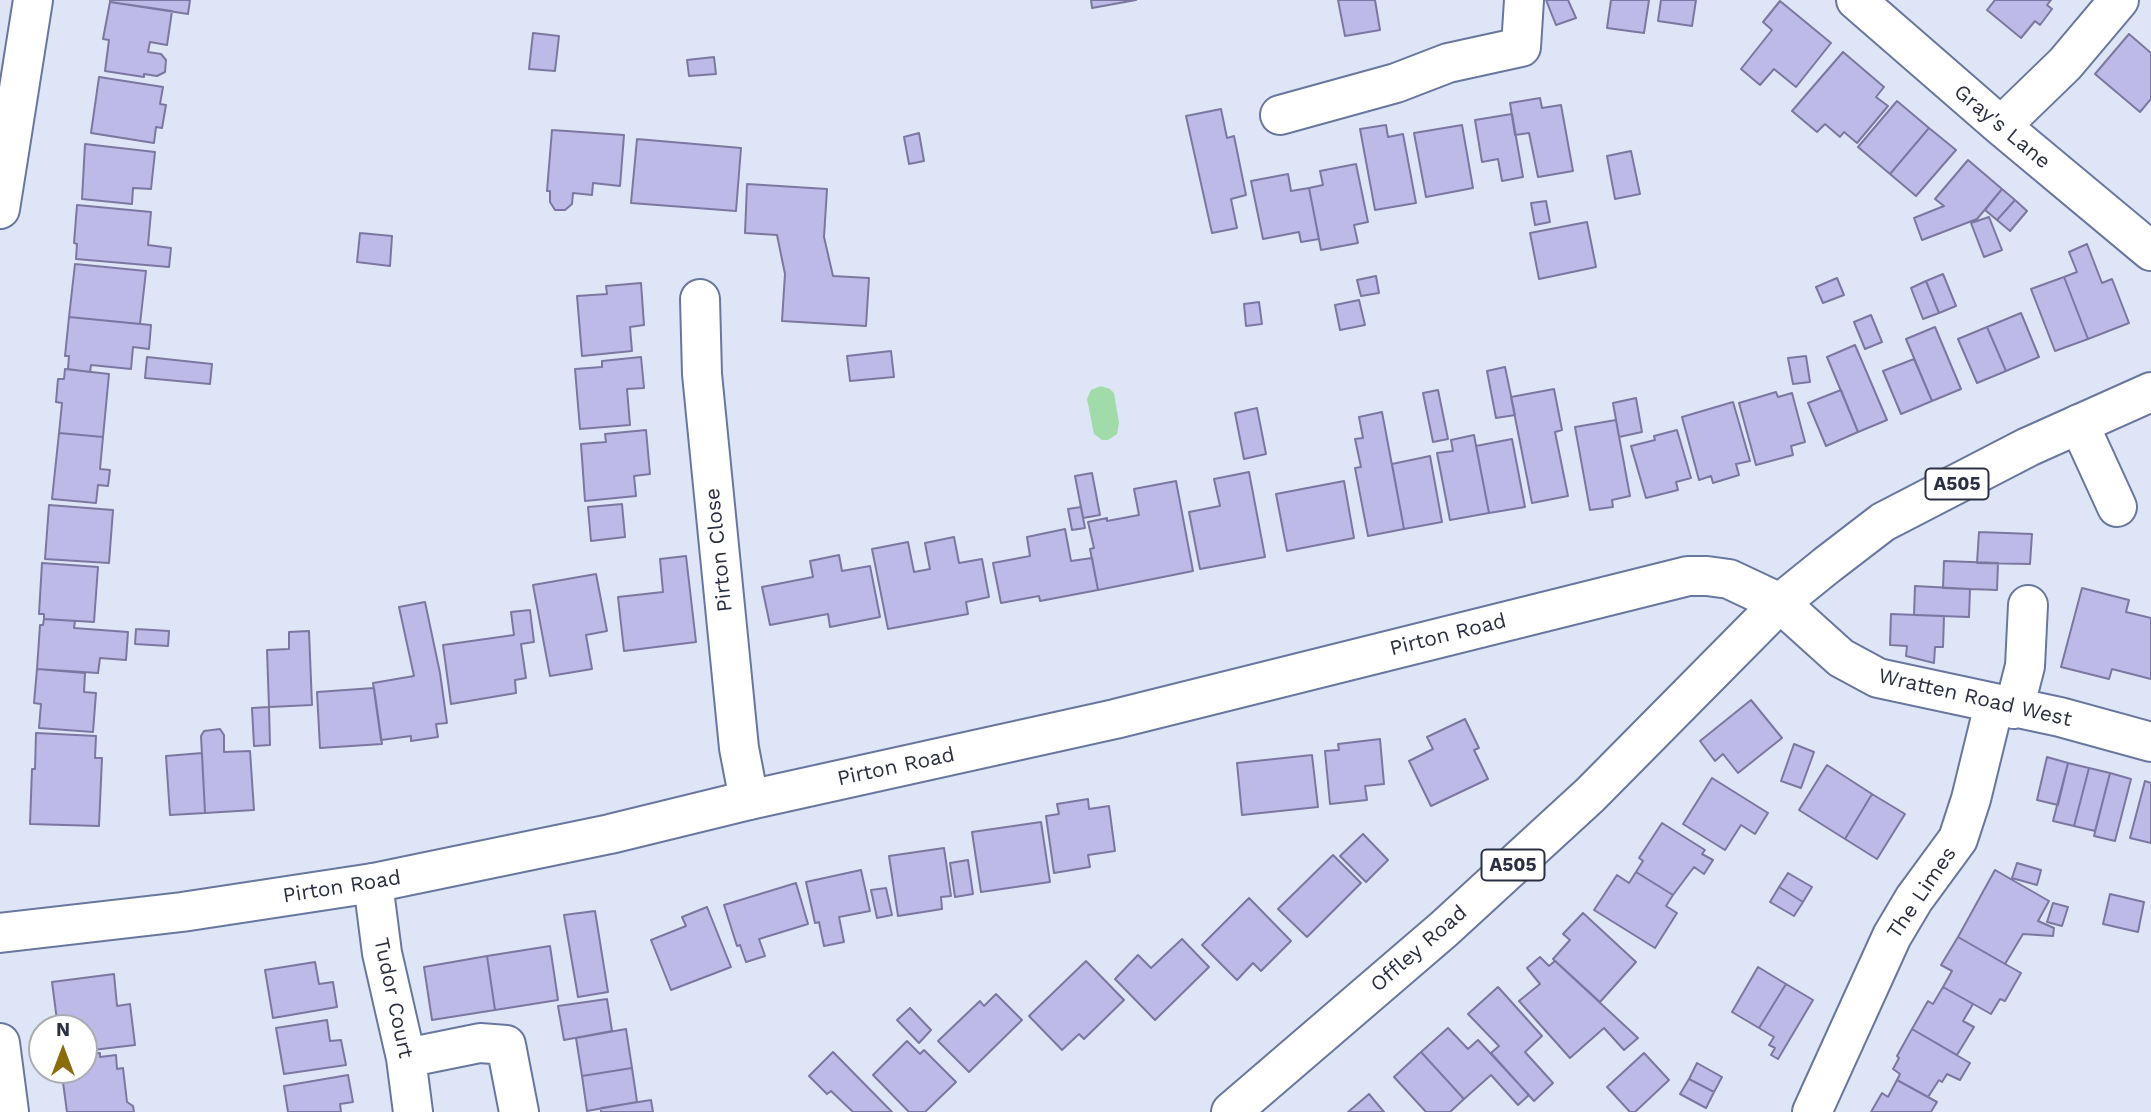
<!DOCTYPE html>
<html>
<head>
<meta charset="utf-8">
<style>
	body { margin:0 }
	#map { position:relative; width:2151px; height:1112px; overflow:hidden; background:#dee5f7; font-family:"Work Sans",sans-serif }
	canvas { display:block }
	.north { position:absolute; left:28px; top:1014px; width:70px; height:70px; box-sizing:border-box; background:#fff; border:2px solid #aaacb3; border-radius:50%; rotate:0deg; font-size:19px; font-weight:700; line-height:28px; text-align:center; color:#2a3041 }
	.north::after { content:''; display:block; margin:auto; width:24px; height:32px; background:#8a6c0d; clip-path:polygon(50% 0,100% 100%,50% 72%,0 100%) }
</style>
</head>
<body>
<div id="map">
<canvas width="2151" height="1112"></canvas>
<div class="north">N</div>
</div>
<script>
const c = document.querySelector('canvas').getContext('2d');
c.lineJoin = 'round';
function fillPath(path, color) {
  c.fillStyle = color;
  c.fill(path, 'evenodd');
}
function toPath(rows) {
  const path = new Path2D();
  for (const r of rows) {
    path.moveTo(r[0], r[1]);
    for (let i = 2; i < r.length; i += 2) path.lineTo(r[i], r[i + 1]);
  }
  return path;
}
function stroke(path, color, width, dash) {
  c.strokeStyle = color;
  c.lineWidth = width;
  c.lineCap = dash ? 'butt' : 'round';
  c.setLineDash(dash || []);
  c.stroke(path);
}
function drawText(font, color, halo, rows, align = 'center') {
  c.font = font + ' "Work Sans",sans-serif';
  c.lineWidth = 5;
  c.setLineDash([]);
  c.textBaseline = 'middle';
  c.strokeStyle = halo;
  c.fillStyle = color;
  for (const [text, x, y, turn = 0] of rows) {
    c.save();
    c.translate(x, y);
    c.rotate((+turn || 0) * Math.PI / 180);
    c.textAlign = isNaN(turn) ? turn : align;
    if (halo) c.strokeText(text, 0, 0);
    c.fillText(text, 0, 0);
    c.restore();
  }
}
fillPath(toPath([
	[1101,386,1110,389,1114,393,1119,423,1117,434,1108,440,1102,440,1094,434,1087,399,1091,390]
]), '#a1dbaa');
const building = toPath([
	[110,0,190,0,188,14,110,2,110,0],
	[1091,0,1136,0,1092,8,1091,0],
	[1338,0,1375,0,1380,30,1345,36,1338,0],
	[1546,0,1568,0,1576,18,1556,25,1546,0],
	[1611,0,1649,0,1644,33,1607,28,1611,0],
	[1661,0,1696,0,1692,26,1658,21,1661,0],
	[1995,0,2051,0,2047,5,2052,9,2040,25,2035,21,2021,38,1987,10,1995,0],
	[1780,1,1831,43,1796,87,1774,69,1760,85,1741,69,1772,30,1763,22,1780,1],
	[110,2,172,11,167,45,150,42,148,52,161,54,166,60,165,72,157,76,144,74,144,77,105,71,109,40,103,39,110,2],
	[533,33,559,36,555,71,529,69,533,33],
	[2129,34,2151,53,2151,99,2140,112,2095,74,2129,34],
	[1843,52,1884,87,1876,97,1888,106,1857,143,1844,132,1840,137,1825,124,1817,132,1792,111,1843,52],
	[714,57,716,74,689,76,687,60,714,57],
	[99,77,163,87,160,104,166,105,162,128,156,127,154,143,91,133,99,77],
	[1540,98,1542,108,1561,105,1573,171,1538,177,1529,133,1515,135,1510,103,1540,98],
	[1897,101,1929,128,1890,174,1858,147,1897,101],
	[1221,109,1227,138,1234,136,1246,195,1231,199,1237,228,1212,233,1186,116,1221,109],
	[1512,114,1523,177,1502,181,1498,159,1482,162,1475,120,1512,114],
	[1386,125,1388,137,1403,134,1416,203,1375,210,1360,129,1386,125],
	[1462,125,1473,188,1426,197,1414,133,1462,125],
	[1929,128,1956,150,1916,196,1890,174,1929,128],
	[552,130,624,135,620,186,593,183,592,195,573,193,572,204,565,210,555,210,550,202,550,191,547,191,552,130],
	[919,133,924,161,909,164,904,137,919,133],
	[637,139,741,148,736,211,631,203,637,139],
	[85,144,155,152,151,189,133,188,132,204,82,199,85,144],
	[1631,151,1640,194,1615,199,1607,156,1631,151],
	[1968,160,2002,189,1977,219,1922,240,1914,218,1944,206,1935,199,1968,160],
	[1356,164,1368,222,1354,225,1358,243,1321,250,1309,188,1323,185,1320,171,1356,164],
	[1288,174,1291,191,1309,188,1319,239,1301,242,1299,232,1263,239,1251,181,1288,174],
	[747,184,827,189,824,237,833,276,869,278,866,326,782,321,785,274,777,235,745,233,747,184],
	[2002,189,2015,200,1997,220,1985,210,2002,189],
	[2015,200,2027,211,2010,231,1997,220,2015,200],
	[1546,201,1550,222,1535,225,1531,203,1546,201],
	[77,205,151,212,148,245,171,248,169,267,76,259,77,244,74,243,77,205],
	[1989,217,2002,250,1984,257,1971,223,1989,217],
	[1587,222,1596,267,1539,279,1530,233,1587,222],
	[360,233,392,236,390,266,357,262,360,233],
	[2087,244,2102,283,2112,279,2129,323,2088,339,2064,277,2077,272,2069,252,2087,244],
	[75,264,146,271,140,324,69,317,75,264],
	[1943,274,1956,306,1939,313,1926,281,1943,274],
	[1376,276,1379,293,1361,296,1357,280,1376,276],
	[2064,277,2088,339,2055,351,2031,289,2064,277],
	[1837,278,1844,295,1823,303,1816,287,1837,278],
	[1926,281,1939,313,1923,319,1911,288,1926,281],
	[641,283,644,325,630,327,632,351,582,356,577,296,607,294,606,286,641,283],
	[1359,300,1365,325,1340,330,1335,305,1359,300],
	[1259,302,1262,324,1246,326,1244,304,1259,302],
	[2021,313,2039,357,2006,371,1987,327,2021,313],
	[1871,315,1882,342,1865,349,1854,322,1871,315],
	[69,317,151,325,149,349,133,347,131,369,91,365,90,372,68,369,69,356,65,356,69,317],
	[1935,327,1961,389,1932,401,1906,339,1935,327],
	[1987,327,2006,371,1977,383,1958,339,1987,327],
	[1855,345,1887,420,1858,432,1827,357,1855,345],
	[891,351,894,377,850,381,847,356,891,351],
	[1806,356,1810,382,1793,384,1788,358,1806,356],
	[147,357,212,364,210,384,145,378,147,357],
	[641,357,644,388,627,389,630,425,580,429,575,369,602,367,602,361,641,357],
	[1914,359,1932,401,1901,414,1883,371,1914,359],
	[1505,367,1515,415,1496,418,1487,371,1505,367],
	[65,369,109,374,103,437,59,433,62,403,56,402,58,379,64,379,65,369],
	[1554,389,1562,430,1555,432,1568,496,1532,503,1511,397,1554,389],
	[1438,390,1448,439,1433,442,1423,393,1438,390],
	[1841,390,1858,432,1826,446,1808,403,1841,390],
	[1776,392,1778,397,1792,393,1805,442,1791,446,1793,455,1756,465,1739,403,1776,392],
	[1636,398,1642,432,1619,437,1613,403,1636,398],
	[1733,402,1750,461,1736,464,1739,475,1713,483,1711,476,1699,480,1682,417,1733,402],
	[1257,408,1266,454,1244,459,1235,413,1257,408],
	[1382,412,1404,529,1368,536,1355,468,1361,467,1355,439,1363,438,1359,417,1382,412],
	[1616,420,1630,496,1612,500,1613,507,1590,510,1575,427,1616,420],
	[646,430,650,474,634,476,636,496,585,501,581,444,606,442,605,434,646,430],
	[1677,430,1691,478,1676,482,1678,490,1646,498,1631,446,1655,440,1654,436,1677,430],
	[59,433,103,437,100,469,110,470,108,486,98,485,96,503,52,499,59,433],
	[1474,435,1489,513,1450,520,1437,453,1453,451,1451,440,1474,435],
	[1512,439,1525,507,1489,513,1476,446,1512,439],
	[1430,456,1442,522,1404,529,1392,464,1430,456],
	[1249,472,1265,557,1200,569,1189,512,1220,506,1214,479,1249,472],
	[1092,473,1100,515,1083,518,1075,476,1092,473],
	[1176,481,1193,571,1098,590,1090,549,1094,548,1088,522,1107,518,1107,521,1139,515,1134,489,1176,481],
	[1344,481,1354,538,1287,551,1276,494,1344,481],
	[622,504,625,537,591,541,588,507,622,504],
	[49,505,113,510,109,563,45,559,49,505],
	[1081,507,1085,528,1072,530,1068,509,1081,507],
	[1065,529,1071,561,1092,558,1098,590,1040,601,1039,596,1001,603,993,563,1030,556,1027,537,1065,529],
	[1979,532,2032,534,2030,564,1977,563,1979,532],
	[954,537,959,563,982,559,989,597,966,602,968,614,888,629,872,549,908,542,914,572,930,569,925,543,954,537],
	[839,555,842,571,870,566,880,617,830,627,828,614,770,625,762,587,813,577,810,561,839,555],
	[686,556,696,642,624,651,618,597,663,592,660,559,686,556],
	[1944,561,1998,563,1997,590,1943,588,1944,561],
	[42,563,98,567,94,622,44,619,44,614,39,614,42,563],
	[596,574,607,631,586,635,592,669,550,676,533,585,596,574],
	[1915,586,1970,589,1969,617,1914,615,1915,586],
	[2082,588,2129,600,2126,612,2151,618,2151,679,2112,669,2109,679,2061,667,2082,588],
	[425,602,440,673,447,723,436,724,438,737,411,741,411,736,381,740,373,683,414,676,399,607,425,602],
	[530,610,534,642,521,644,526,678,515,680,516,693,451,704,443,645,514,635,511,612,530,610],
	[1891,614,1944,616,1943,647,1935,647,1934,663,1906,656,1907,646,1890,645,1891,614],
	[44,619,75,621,74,628,128,632,126,660,100,658,98,673,37,669,40,625,43,625,44,619],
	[136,629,169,631,168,646,135,644,136,629],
	[309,631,312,705,269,707,267,650,289,649,289,632,309,631],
	[37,669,85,673,84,692,96,693,93,732,39,728,41,704,34,703,37,669],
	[374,688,382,744,320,748,317,692,374,688],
	[1751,700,1782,738,1738,773,1723,754,1715,761,1700,741,1751,700],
	[269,707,270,745,254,746,252,708,269,707],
	[1465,719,1479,748,1474,750,1488,779,1431,806,1409,761,1433,749,1427,737,1465,719],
	[220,729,224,735,224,752,250,751,254,810,205,813,201,736,204,731,220,729],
	[36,733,96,736,95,758,102,758,99,826,30,824,32,769,35,769,36,733],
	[1380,739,1384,784,1365,786,1367,800,1330,804,1325,751,1339,750,1338,744,1380,739],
	[1794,744,1814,752,1801,788,1781,781,1794,744],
	[202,753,205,813,170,815,166,756,202,753],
	[1312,755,1318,807,1242,815,1237,763,1312,755],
	[2047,757,2068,763,2058,805,2037,800,2047,757],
	[2068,763,2089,768,2074,826,2053,821,2068,763],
	[1827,765,1872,794,1845,839,1799,810,1827,765],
	[2089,768,2110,773,2095,831,2074,826,2089,768],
	[2110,773,2131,779,2115,841,2094,836,2110,773],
	[1712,778,1768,813,1755,834,1741,825,1725,850,1683,824,1712,778],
	[2145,781,2151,783,2151,843,2130,838,2145,781],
	[1872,794,1905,814,1877,859,1845,839,1872,794],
	[1088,799,1089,809,1109,806,1115,851,1088,855,1090,867,1054,873,1046,816,1059,814,1057,804,1088,799],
	[1041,822,1050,882,981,892,972,832,1041,822],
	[1662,823,1705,850,1702,854,1713,860,1704,874,1694,867,1673,895,1636,872,1643,861,1639,858,1662,823],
	[1363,834,1388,860,1366,882,1340,856,1363,834],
	[944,848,951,896,941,897,942,909,898,916,889,856,944,848],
	[1333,855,1361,883,1307,937,1278,909,1333,855],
	[968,860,973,894,955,897,950,863,968,860],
	[2017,863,2041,870,2037,885,2012,878,2017,863],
	[861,870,870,911,839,917,844,942,824,946,819,922,815,923,806,882,861,870],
	[1995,870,2049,901,2038,921,2054,928,2053,936,2023,934,2005,964,1958,937,1995,870],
	[1636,872,1673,895,1666,906,1677,913,1655,948,1594,910,1617,875,1629,883,1636,872],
	[1788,873,1812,887,1803,902,1779,887,1788,873],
	[796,883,808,924,759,939,765,956,746,962,740,945,737,946,724,905,796,883],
	[1779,887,1803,902,1794,916,1770,902,1779,887],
	[886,888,892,915,877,918,871,890,886,888],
	[2110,894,2144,902,2138,932,2103,924,2110,894],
	[1249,898,1291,941,1261,971,1253,963,1237,980,1202,945,1249,898],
	[2053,903,2068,907,2062,926,2047,922,2053,903],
	[707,907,731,967,671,990,651,940,686,926,682,917,707,907],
	[595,911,608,992,578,997,564,915,595,911],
	[1583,913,1636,962,1600,1002,1553,959,1570,940,1563,934,1583,913],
	[1958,937,2021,973,2005,1001,2000,999,1991,1014,1943,987,1952,971,1941,965,1958,937],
	[1182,939,1209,967,1155,1020,1115,979,1138,955,1151,968,1182,939],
	[550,946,558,1000,495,1010,487,956,550,946],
	[487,956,495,1010,432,1020,424,967,487,956],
	[1540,957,1549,966,1555,961,1638,1038,1624,1050,1604,1028,1570,1058,1519,1001,1540,984,1527,968,1540,957],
	[1086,961,1124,1000,1084,1039,1079,1034,1062,1050,1029,1016,1086,961],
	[315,962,319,984,333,982,337,1007,273,1018,265,970,315,962],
	[1758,967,1786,984,1759,1028,1732,1012,1758,967],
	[114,974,117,1006,130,1004,135,1045,84,1051,84,1028,58,1028,52,982,114,974],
	[1786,984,1813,1000,1778,1059,1771,1055,1775,1048,1769,1045,1774,1037,1759,1028,1786,984],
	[1498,987,1542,1036,1525,1052,1553,1083,1534,1101,1491,1053,1499,1046,1468,1014,1498,987],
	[1943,987,1973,1004,1963,1021,1974,1027,1957,1055,1912,1029,1928,1001,1933,1004,1943,987],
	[996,994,1022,1020,969,1072,938,1041,980,1001,984,1006,996,994],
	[607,999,612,1031,564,1040,558,1006,607,999],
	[910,1008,931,1030,919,1043,897,1020,910,1008],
	[327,1020,330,1041,341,1040,346,1065,284,1074,276,1028,327,1020],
	[1448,1028,1468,1049,1478,1040,1529,1095,1518,1105,1491,1075,1464,1099,1421,1052,1448,1028],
	[626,1029,632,1068,582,1076,576,1038,626,1029],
	[1912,1029,1970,1063,1960,1080,1947,1074,1942,1082,1939,1080,1928,1097,1897,1080,1900,1074,1893,1069,1899,1058,1897,1056,1912,1029],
	[907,1041,920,1054,924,1050,956,1082,925,1112,909,1112,873,1075,907,1041],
	[833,1052,892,1112,853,1112,831,1091,827,1094,809,1076,833,1052],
	[1421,1052,1464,1099,1450,1112,1426,1112,1394,1077,1421,1052],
	[100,1053,100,1057,116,1055,117,1069,123,1068,127,1102,133,1106,134,1112,67,1112,62,1075,67,1075,66,1070,84,1070,84,1055,100,1053],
	[1644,1053,1669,1080,1635,1112,1630,1112,1607,1087,1644,1053],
	[1697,1063,1722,1077,1714,1092,1689,1079,1697,1063],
	[632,1068,637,1102,587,1111,582,1076,632,1068],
	[348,1075,353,1102,340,1104,341,1112,288,1112,284,1086,348,1075],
	[1689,1079,1714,1092,1706,1108,1680,1094,1689,1079],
	[1897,1080,1937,1102,1931,1112,1871,1112,1882,1093,1888,1097,1897,1080],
	[1369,1094,1384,1112,1348,1112,1369,1094],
	[651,1100,653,1112,601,1112,601,1108,651,1100]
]);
fillPath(building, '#bebae7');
stroke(building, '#7b77a0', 2);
const minor = toPath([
	[1856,0,2001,126,2151,251],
	[1280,115,1396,83,1448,63,1521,47,1524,0],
	[2001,126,2065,64,2119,0],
	[0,209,33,0],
	[700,299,702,374,739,748,749,800],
	[2079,424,2117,507],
	[1780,603,1841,658,1878,678,2060,717,2151,742],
	[2014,709,2025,666,2028,605],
	[373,883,382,953,406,1058,413,1112],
	[0,1043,9,1112],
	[406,1058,480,1043,506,1045,519,1112],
	[1812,1112,1892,936,1914,899,1958,839,1971,799,1994,705]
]);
const major = toPath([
	[0,933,182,912,373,883,610,834,749,800,1115,719,1688,576,1707,576,1729,579,1780,603],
	[1231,1112,1444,929,1590,795,1780,603,1827,565,1883,522,2028,447,2151,392]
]);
stroke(minor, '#68779d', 42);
stroke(major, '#68779d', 42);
stroke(minor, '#fff', 38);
stroke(major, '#fff', 38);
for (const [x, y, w] of [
	[1957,484,63],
	[1513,865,63]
]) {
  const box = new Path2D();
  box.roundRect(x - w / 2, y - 15.5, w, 31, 5);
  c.fillStyle = '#fff';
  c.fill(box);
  stroke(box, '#2a3041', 2);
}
drawText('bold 19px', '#2a3041', null, [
	["A505",1957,484],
	["A505",1513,865]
]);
drawText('21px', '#2a3041', '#fff', [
	["Gray's Lane",2002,127,40],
	["Pirton Close",719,550,-96],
	["Pirton Road",1448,635,-14],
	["Wratten Road West",1975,698,13],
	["Pirton Road",896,767,-12],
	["Pirton Road",342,887,-9],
	["The Limes",1922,893,-56],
	["Offley Road",1419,949,-41],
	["Tudor Court",393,998,78]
]);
</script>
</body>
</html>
